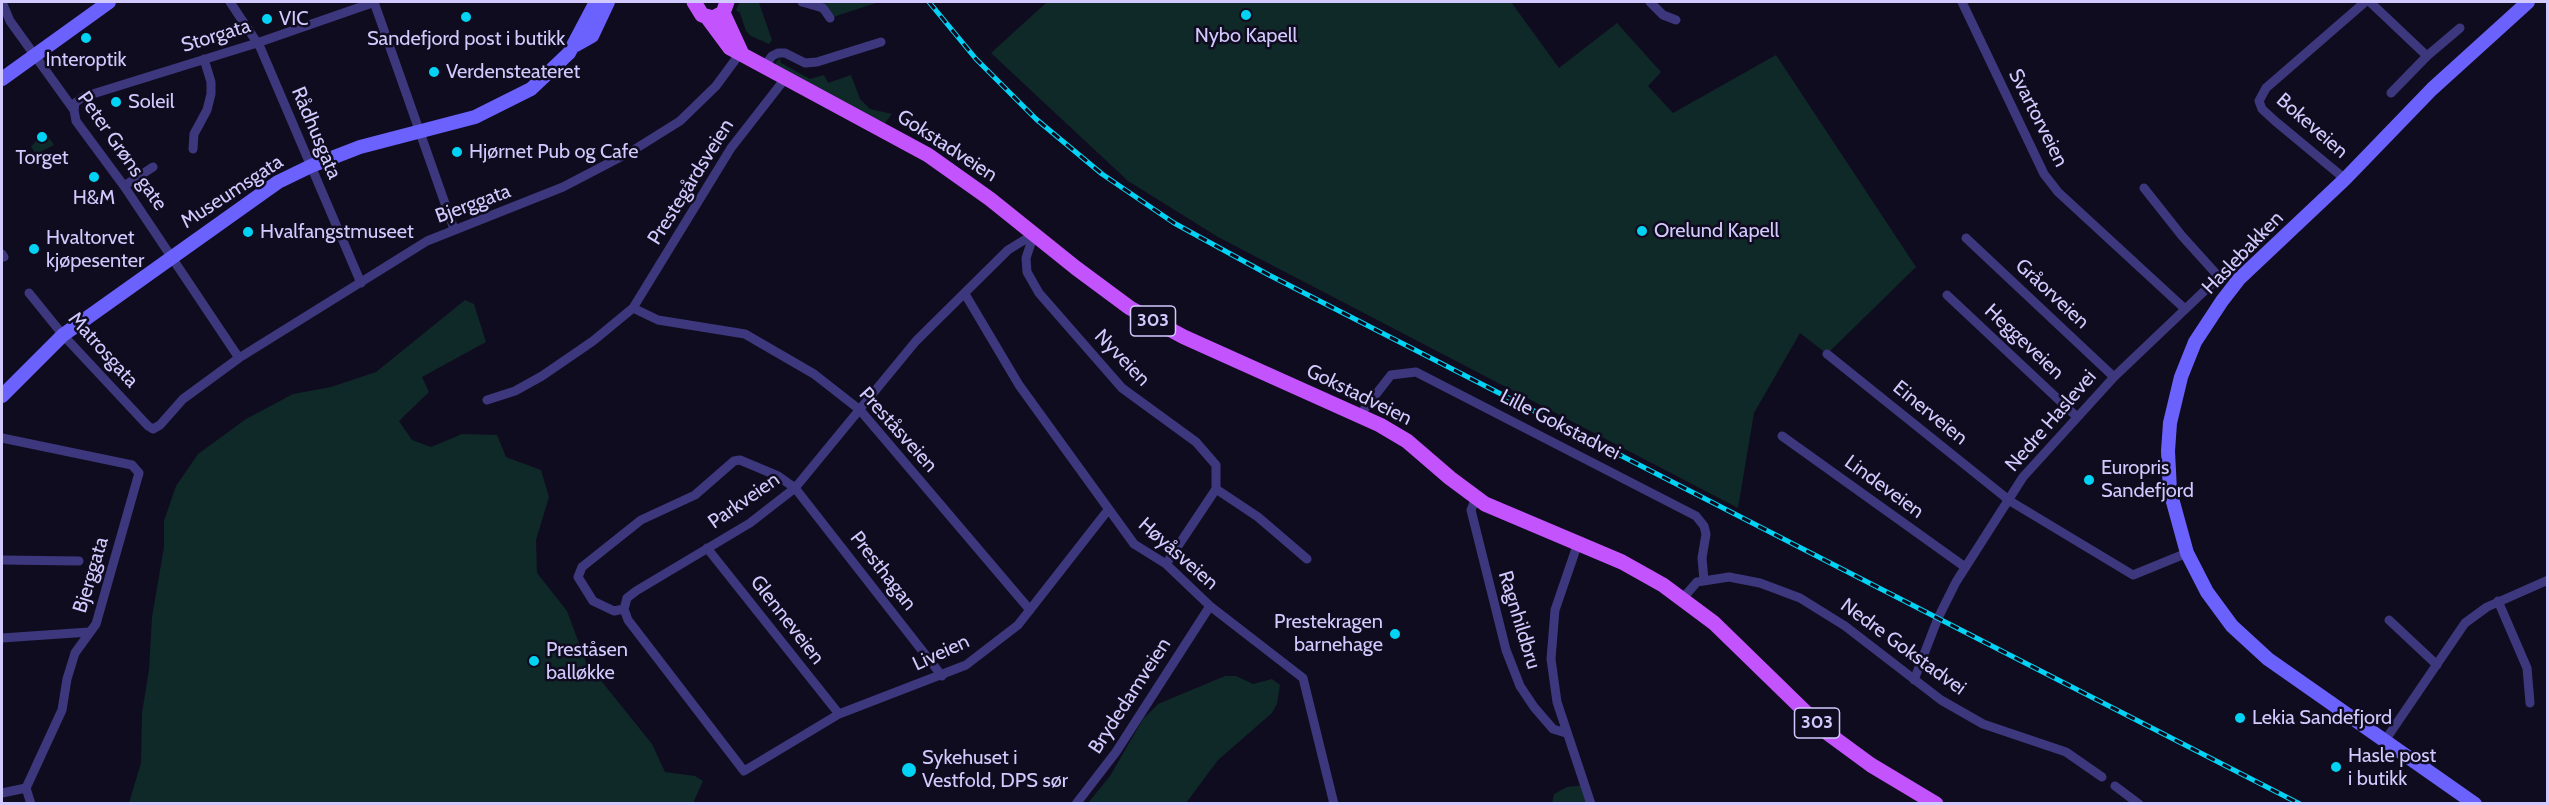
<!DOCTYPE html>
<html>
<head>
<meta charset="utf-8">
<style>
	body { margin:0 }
	#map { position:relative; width:2549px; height:805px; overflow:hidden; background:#100c1f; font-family:Cabin,sans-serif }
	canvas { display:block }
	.frame { position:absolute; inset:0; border:3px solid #d2cafe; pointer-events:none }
</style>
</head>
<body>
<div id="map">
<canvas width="2549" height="805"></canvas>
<div class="frame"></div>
</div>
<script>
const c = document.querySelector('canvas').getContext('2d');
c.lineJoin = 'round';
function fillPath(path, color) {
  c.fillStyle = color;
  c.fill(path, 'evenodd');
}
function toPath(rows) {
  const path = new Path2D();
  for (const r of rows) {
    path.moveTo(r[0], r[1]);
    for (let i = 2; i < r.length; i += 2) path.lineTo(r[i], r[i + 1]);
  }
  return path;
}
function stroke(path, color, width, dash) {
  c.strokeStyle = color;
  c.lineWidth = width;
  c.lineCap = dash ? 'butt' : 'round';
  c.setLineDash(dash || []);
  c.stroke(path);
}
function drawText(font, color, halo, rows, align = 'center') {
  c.font = font + ' Cabin,sans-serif';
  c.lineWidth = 5;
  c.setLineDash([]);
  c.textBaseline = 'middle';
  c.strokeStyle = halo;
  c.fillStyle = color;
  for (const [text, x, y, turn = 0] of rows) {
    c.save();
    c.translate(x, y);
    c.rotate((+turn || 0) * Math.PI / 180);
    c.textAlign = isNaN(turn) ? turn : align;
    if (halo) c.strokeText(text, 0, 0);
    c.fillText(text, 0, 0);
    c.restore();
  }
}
fillPath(toPath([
	[740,2,761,2,759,3,772,40,769,44,751,36,746,31,740,13,736,10],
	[802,2,879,2,830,18],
	[1047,2,1511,2,1559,68,1617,23,1661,72,1648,86,1673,113,1776,55,1916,267,1827,354,1800,333,1754,413,1738,508,1218,237,1128,181,991,53],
	[780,58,781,63,810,79,824,75,828,83,851,75,860,99,870,109,892,114,885,123,802,82,778,68,775,63],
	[44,131,54,145,36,154,31,147],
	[465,300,474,304,486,342,422,377,429,392,399,421,412,440,431,447,462,434,497,435,506,457,541,470,549,497,536,540,537,573,567,611,586,662,652,744,665,772,695,776,703,781,694,801,692,804,129,803,141,763,142,713,149,670,152,617,164,547,164,521,176,486,198,454,246,419,293,394,331,387,376,372],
	[1225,676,1236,676,1253,684,1272,679,1280,685,1277,704,1272,713,1218,760,1186,803,1088,803,1110,776,1143,719,1158,704],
	[1587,785,1591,803,1552,804,1554,794,1567,787]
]), '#0f2828');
stroke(toPath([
	[2,2,10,21,74,110,76,121,124,186,239,358],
	[230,2,260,47,361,283],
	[374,2,454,229],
	[802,2,823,8,830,18],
	[1650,2,1663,15,1676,20],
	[1962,2,2044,174,2058,192,2185,309],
	[2370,2,2427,56],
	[763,68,772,56,778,53,785,53,805,63,817,62,881,42],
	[2391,93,2427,56,2460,28],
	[74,110,75,103,83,97,257,43,375,2],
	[193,149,194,134,207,110,211,94,211,82,204,59],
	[2345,179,2275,121,2262,109,2259,101,2266,88,2365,2],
	[124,186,153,167],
	[1034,234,1008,250,916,341,795,488,750,523,636,591,627,598,624,609,628,620,744,771,839,714,966,665,1018,625,1108,510],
	[1034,234,1026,258,1027,272,1039,293,1122,388,1196,442,1216,465,1216,489,1166,564],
	[1966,238,2114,377],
	[2,254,4,257],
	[29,293,63,335,148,426,153,429,160,425,183,399,239,358,427,241,563,187,632,151,680,121,716,86,741,52],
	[965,294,1019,385,1134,544,1166,564,1210,606,1303,678,1334,804],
	[1947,295,2076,416],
	[633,308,658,320,745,334,814,374,860,410,1030,610],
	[1827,354,2010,501,2133,575,2187,553],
	[487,400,515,391,542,376,593,341,633,308,731,148,784,80],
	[1359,416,1391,375,1416,372,1696,516,1704,526,1706,534,1702,558,1704,580],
	[1782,436,1965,567],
	[2,438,132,465,139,473,96,624,75,653,67,679,62,710,26,788,31,804],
	[1216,489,1258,517,1307,559],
	[1476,498,1471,510,1506,650,1520,686,1534,707,1553,729,1566,733],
	[1578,543,1555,610,1551,659,1557,702,1591,804],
	[707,548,839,714],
	[2,560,79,561],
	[1683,598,1697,582,1729,577,1760,583,1800,598,1845,626,1941,700,1983,724,2066,752,2102,777],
	[2498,601,2527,668,2530,703],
	[624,609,614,611,593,601,578,577,582,567,641,520,695,495,734,461,740,460,778,476,795,488,942,676],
	[2389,620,2437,665],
	[2,638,89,632],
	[1914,680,1938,618,1956,582,2023,477,2114,377,2219,277,2182,236,2144,188],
	[2386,739,2465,623,2487,607,2548,580],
	[2115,786,2139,804],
	[2,793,26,788],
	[1076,804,1116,752,1210,606]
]), '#3d387d', 9);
stroke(toPath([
	[576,45,592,36,608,2],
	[2,79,109,2],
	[2,396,63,335,278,182,311,166,360,147,475,117,531,89,569,53,596,2],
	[2475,804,2268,659,2232,626,2207,592,2187,553,2170,491,2168,451,2170,423,2181,377,2195,342,2222,301,2239,279,2345,179,2432,89,2528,2]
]), '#6b62fd', 14);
stroke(toPath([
	[694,2,702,15,713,18,723,13,727,2],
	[723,13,741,52],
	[707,17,730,48,928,155,990,199,1076,268,1130,308,1184,337,1380,425,1407,441,1450,478,1485,504,1622,562,1663,585,1714,623,1826,732,1871,765,1936,804]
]), '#c353fd', 15);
const rail = toPath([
	[929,2,976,59,1036,119,1102,174,1174,223,1269,275,2300,804]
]);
stroke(rail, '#02d2f3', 5);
stroke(rail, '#100c1f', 3, [9]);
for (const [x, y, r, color] of [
	[1246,15,6,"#02d2f3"],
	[466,17,6,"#02d2f3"],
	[267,19,6,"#02d2f3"],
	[86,38,6,"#02d2f3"],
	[434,72,6,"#02d2f3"],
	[116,102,6,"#02d2f3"],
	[42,137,6,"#02d2f3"],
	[457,152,6,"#02d2f3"],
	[94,177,6,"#02d2f3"],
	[1642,231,6,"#02d2f3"],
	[248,232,6,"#02d2f3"],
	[34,249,6,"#02d2f3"],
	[2089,480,6,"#02d2f3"],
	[1395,634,6,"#02d2f3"],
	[534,661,6,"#02d2f3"],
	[2240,718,6,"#02d2f3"],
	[2336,767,6,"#02d2f3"],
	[909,770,8,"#02d2f3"]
]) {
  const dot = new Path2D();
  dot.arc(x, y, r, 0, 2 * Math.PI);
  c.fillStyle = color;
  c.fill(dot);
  stroke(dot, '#100c1f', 2);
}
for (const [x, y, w] of [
	[1153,321,45],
	[1817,723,45]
]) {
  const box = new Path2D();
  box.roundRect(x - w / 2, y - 15, w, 30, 4.5);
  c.fillStyle = '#100c1f';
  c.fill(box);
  stroke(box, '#d2cafe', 1.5);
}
drawText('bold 18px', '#d2cafe', null, [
	["303",1153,321],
	["303",1817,723]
]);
drawText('20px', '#d2cafe', '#100c1f', [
	["VIC",279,19],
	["Nybo Kapell",1246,36,"center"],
	["Sandefjord post i butikk",466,39,"center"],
	["Interoptik",86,60,"center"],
	["Verdensteateret",446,72],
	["Soleil",128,102],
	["Hjørnet Pub og Cafe",469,152],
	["Torget",42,158,"center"],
	["H&M",94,198,"center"],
	["Orelund Kapell",1654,231],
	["Hvalfangstmuseet",260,232],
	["Hvaltorvet",46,238],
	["kjøpesenter",46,261],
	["Europris",2101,468],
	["Sandefjord",2101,491],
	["Prestekragen",1383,622,"right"],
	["barnehage",1383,645,"right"],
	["Preståsen",546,650],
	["balløkke",546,673],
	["Lekia Sandefjord",2252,718],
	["Hasle post",2348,756],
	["i butikk",2348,779],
	["Sykehuset i",922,758],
	["Vestfold, DPS sør",922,781]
], 'left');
drawText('20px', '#d2cafe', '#100c1f', [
	["Storgata",216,36,-17],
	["Svartorveien",2038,118,63],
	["Bokeveien",2312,126,41],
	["Rådhusgata",316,133,67],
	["Gokstadveien",947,146,33],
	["Peter Grøns gate",122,151,55],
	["Prestegårdsveien",691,182,-58],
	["Museumsgata",232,192,-33],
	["Bjerggata",473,204,-20],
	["Haslebakken",2243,253,-46],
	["Gråorveien",2052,294,43],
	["Heggeveien",2024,342,43],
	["Matrosgata",103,350,48],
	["Nyveien",1122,358,46],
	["Gokstadveien",1359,395,26],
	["Einerveien",1930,413,39],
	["Nedre Haslevei",2051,421,-49],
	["Lille Gokstadvei",1560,425,27],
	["Preståsveien",898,430,48],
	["Lindeveien",1884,487,36],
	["Parkveien",744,501,-35],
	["Høyåsveien",1178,554,41],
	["Presthagan",883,571,52],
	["Bjerggata",91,575,-73],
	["Glenneveien",787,620,52],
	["Ragnhildbru",1519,620,73],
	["Nedre Gokstadvei",1903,647,36],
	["Liveien",941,653,-25],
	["Brydedamveien",1130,696,-57]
]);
</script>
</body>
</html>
